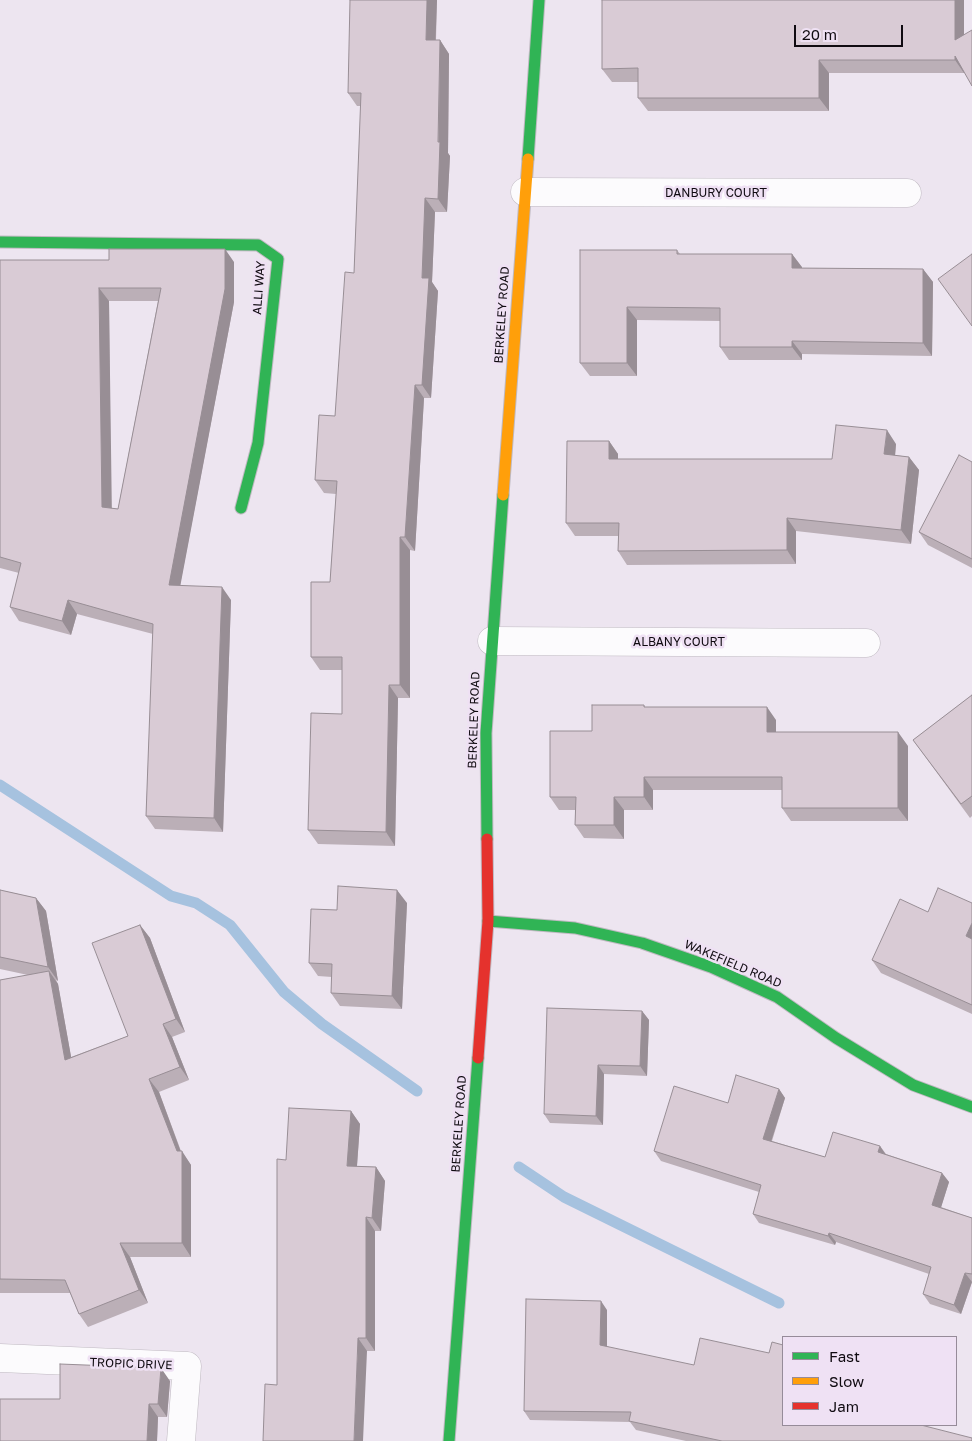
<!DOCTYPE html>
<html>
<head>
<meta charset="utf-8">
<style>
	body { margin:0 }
	#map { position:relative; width:972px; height:1441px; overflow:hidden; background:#ede5f0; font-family:"Golos Text",sans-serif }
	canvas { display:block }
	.legend { position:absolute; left:782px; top:1336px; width:175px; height:90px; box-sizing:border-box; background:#efe1f4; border:1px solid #968b99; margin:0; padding:6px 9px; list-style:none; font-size:15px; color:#100b11 }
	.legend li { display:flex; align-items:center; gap:10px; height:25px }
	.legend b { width:25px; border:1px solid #968b99 }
	.scale { position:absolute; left:794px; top:25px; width:109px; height:22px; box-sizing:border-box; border:2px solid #100b11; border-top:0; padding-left:6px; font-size:15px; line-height:18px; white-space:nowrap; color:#100b11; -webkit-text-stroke:4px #efe1f4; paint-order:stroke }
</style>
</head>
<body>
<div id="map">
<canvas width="972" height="1441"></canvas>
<ul class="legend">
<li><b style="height:6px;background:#30b455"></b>Fast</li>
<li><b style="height:6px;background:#ff9f0a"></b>Slow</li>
<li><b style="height:6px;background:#e5322d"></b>Jam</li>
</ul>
<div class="scale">20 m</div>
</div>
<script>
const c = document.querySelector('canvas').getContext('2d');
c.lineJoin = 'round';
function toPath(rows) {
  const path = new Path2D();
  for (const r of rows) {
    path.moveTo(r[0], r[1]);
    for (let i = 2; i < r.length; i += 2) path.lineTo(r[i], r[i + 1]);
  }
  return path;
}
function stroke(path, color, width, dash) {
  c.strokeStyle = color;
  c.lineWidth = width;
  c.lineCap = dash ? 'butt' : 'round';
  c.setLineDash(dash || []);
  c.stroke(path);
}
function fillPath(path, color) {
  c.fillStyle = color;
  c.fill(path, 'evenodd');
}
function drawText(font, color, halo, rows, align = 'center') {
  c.font = font + ' "Golos Text",sans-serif';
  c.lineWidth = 5;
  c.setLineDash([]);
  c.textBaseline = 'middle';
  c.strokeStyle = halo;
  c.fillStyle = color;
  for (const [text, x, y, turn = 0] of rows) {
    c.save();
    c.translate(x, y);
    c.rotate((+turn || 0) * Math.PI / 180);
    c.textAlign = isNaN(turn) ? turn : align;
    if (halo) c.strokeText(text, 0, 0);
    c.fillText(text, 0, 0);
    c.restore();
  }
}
stroke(toPath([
	[0,785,171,896,196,903,230,925,284,992,322,1024,417,1091],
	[519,1167,564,1197,779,1303]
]), '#a6c2df', 11);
const street = toPath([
	[525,192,907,193],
	[492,641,866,643],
	[0,1358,187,1366,181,1441]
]);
const fast = toPath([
	[528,159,539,0],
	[0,242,258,245,278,259,258,443,241,508],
	[487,839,486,733,503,495],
	[488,921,575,928,642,943,711,967,777,997,836,1038,913,1085,972,1107],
	[449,1441,478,1058]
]);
const slow = toPath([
	[503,495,528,159]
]);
const jam = toPath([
	[478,1058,488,921,487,839]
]);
stroke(street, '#bfb9c1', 29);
stroke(fast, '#bfb9c1', 13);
stroke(slow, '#bfb9c1', 13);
stroke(jam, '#bfb9c1', 13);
stroke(street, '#fcfbfd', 28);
stroke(fast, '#30b455', 11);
stroke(slow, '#ff9f0a', 11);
stroke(jam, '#e5322d', 11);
fillPath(toPath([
	[437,0,436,40,440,40,449,54,448,153,450,156,447,212,435,212,432,282,438,291,431,398,424,398,415,551,410,550,410,698,398,698,395,846,318,844,308,830,342,714,342,670,320,670,311,657,330,582,336,494,324,493,315,480,335,416,354,273,361,106,357,106,348,93],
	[964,0,964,73,829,73,829,111,648,111,638,98,638,82,612,82,602,69],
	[580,250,677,250,680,254,792,254,802,268,923,269,933,282,932,356,802,354,802,360,729,360,720,347,720,321,637,320,637,376,590,376,580,363],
	[0,260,234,262,234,302,180,585,231,600,223,832,155,829,146,816,153,634,77,614,71,635,19,621,10,607,19,573,0,568],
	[109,301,158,301,118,509,111,508],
	[609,441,618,454,618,459,832,459,896,444,895,455,909,457,919,470,911,544,796,531,796,564,627,565,618,551,618,536,575,536,566,523],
	[972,462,972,568,928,545,919,532],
	[972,695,972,816,970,818,913,740],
	[644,705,645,707,776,720,776,732,908,746,908,821,791,821,782,808,782,790,653,790,653,810,624,810,624,839,584,838,575,825,575,810,559,810,550,797,592,731],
	[0,890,36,898,46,911,58,981,56,980,58,984,71,1057,128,1036,140,925,150,938,185,1032,172,1037,189,1080,159,1092,181,1151,191,1165,191,1257,130,1257,148,1303,88,1327,79,1314,70,1293,0,1293,0,980,28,975,0,969],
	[407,903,402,1009,340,1006,331,993,332,977,318,976,309,963,337,910],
	[972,903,972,1014,881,973,872,960],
	[642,1011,649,1020,647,1076,604,1074,603,1125,550,1123,544,1114],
	[779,1089,785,1098,772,1141,825,1157,880,1146,886,1154,942,1173,949,1182,941,1207,972,1218,972,1282,961,1314,930,1304,923,1294,929,1274,836,1242,835,1245,759,1223,753,1214,759,1192,661,1161,654,1151,728,1103],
	[351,1111,360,1124,357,1166,376,1167,385,1181,381,1231,375,1231,375,1351,367,1351,277,1385,286,1160],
	[607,1310,607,1346,783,1425,972,1441,686,1441,636,1430,630,1422,530,1420,524,1411],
	[170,1381,167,1417,158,1417,157,1441,0,1441,60,1399]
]), '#bbafb7');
fillPath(toPath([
	[427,0,437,0,435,54,426,40],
	[955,0,964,0,964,53,955,40],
	[440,40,449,54,448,153,450,156,447,212,438,199],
	[955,56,964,69,964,73,955,60],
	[819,60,829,73,829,111,819,98],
	[425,198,435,212,432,282,438,291,431,398,422,385,422,278],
	[225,249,234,262,234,302,178,598,169,585],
	[792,254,802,267,802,281,792,268],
	[923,269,933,282,932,356,923,343],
	[99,288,109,301,112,521,102,507],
	[627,307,637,320,637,376,627,363],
	[792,341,802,354,802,360,792,347],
	[415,385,424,398,415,551,405,537],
	[887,430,896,444,894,468,884,454],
	[609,441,618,454,618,473,609,459],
	[909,457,919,470,911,544,901,530],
	[787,518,796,531,796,564,787,550],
	[400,537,410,550,410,698,400,685],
	[222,587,231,600,223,832,214,818],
	[68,600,77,614,71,635,62,621],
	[389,685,398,698,395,846,386,832],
	[767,707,776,720,776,746,767,732],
	[898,732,908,746,908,821,898,808],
	[644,777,653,790,653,810,644,797],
	[614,797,624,810,624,839,614,825],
	[397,890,407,903,402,1009,392,996],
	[36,898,46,911,58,981,48,967],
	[972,923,972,944,966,936],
	[140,925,150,938,185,1032,176,1019],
	[49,971,58,984,74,1073,65,1060],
	[642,1011,649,1020,647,1076,640,1066],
	[163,1024,172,1037,189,1080,180,1067],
	[598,1065,604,1074,603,1125,596,1116],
	[149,1079,159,1092,182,1155,182,1151,191,1165,191,1257,182,1243,177,1151],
	[779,1089,785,1098,769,1148,763,1139],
	[351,1111,360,1124,356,1179,347,1166],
	[880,1146,886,1155,878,1152],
	[376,1167,385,1181,381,1231,372,1218],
	[942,1173,949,1182,939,1214,932,1205],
	[366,1217,375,1231,375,1351,366,1338],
	[829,1233,836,1242,835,1245,828,1236],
	[120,1243,130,1257,148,1303,139,1290],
	[965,1273,972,1282,961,1314,954,1305],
	[601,1301,607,1310,607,1354,600,1345],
	[358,1338,367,1351,363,1441,354,1441],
	[161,1368,170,1381,167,1417,158,1404],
	[149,1404,158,1417,157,1441,147,1441]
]), '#988e95');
const building = toPath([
	[350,0,427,0,426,40,440,40,438,142,440,142,438,199,425,198,422,278,429,278,422,385,415,385,405,537,400,537,400,685,389,685,386,832,308,830,311,713,342,714,342,657,311,657,311,582,330,582,337,481,315,480,319,415,335,416,345,272,354,273,361,93,348,93,350,0],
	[602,0,955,0,955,40,972,30,972,86,955,56,955,60,819,60,819,98,638,98,638,68,602,69,602,0],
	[109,249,225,249,225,289,169,585,222,587,214,818,146,816,153,624,68,600,62,621,10,607,21,563,0,557,0,260,109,260,109,249],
	[99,288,161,288,118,509,102,507,99,288],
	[580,250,677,250,677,254,792,254,792,268,923,269,923,343,792,341,792,347,720,347,720,308,627,307,627,363,580,363,580,250],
	[972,254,972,326,938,279,972,254],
	[836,425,887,430,884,454,909,457,901,530,787,518,787,550,618,551,619,523,566,523,567,441,609,441,609,459,832,459,836,425],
	[959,455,972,462,972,559,919,532,959,455],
	[972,695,972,796,961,804,913,740,972,695],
	[592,705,644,705,644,707,767,707,767,732,898,732,898,808,782,808,782,777,644,777,644,797,614,797,614,825,575,825,576,797,550,797,550,731,592,731,592,705],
	[338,886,397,890,392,996,331,993,332,964,309,963,311,909,337,910,338,886],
	[938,888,972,903,972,923,966,936,972,939,972,1005,872,960,900,899,928,912,938,888],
	[0,890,36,898,48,967,0,957,0,890],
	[140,925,176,1019,163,1024,180,1067,149,1079,177,1151,182,1151,182,1243,120,1243,139,1290,79,1314,65,1280,0,1279,0,980,49,971,65,1060,128,1036,92,943,140,925],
	[547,1008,642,1011,640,1066,598,1065,596,1116,544,1114,547,1008],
	[736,1075,779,1089,763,1139,825,1157,833,1132,880,1146,878,1152,942,1173,932,1205,972,1218,972,1274,965,1273,954,1305,923,1294,931,1267,829,1233,828,1236,753,1214,761,1185,654,1151,674,1086,728,1103,736,1075],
	[289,1108,351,1111,347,1166,376,1167,372,1218,366,1217,366,1338,358,1338,354,1441,263,1441,265,1384,277,1385,277,1159,286,1160,289,1108],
	[526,1299,601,1301,600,1345,694,1365,700,1338,769,1353,772,1342,783,1345,783,1425,921,1425,972,1438,972,1441,722,1441,629,1421,631,1412,524,1411,526,1299],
	[60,1364,161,1368,158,1404,149,1404,147,1441,0,1441,0,1399,60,1399,60,1364]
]);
fillPath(building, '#d9cbd5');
stroke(building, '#988e95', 1);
drawText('12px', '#100b11', '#efe1f4', [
	["DANBURY COURT",716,193],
	["ALLI WAY",259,288,-86],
	["BERKELEY ROAD",502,315,-86],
	["ALBANY COURT",679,642],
	["BERKELEY ROAD",474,720,-88],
	["WAKEFIELD ROAD",733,964,23],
	["BERKELEY ROAD",459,1124,-86],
	["TROPIC DRIVE",131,1364,2]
]);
</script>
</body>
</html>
